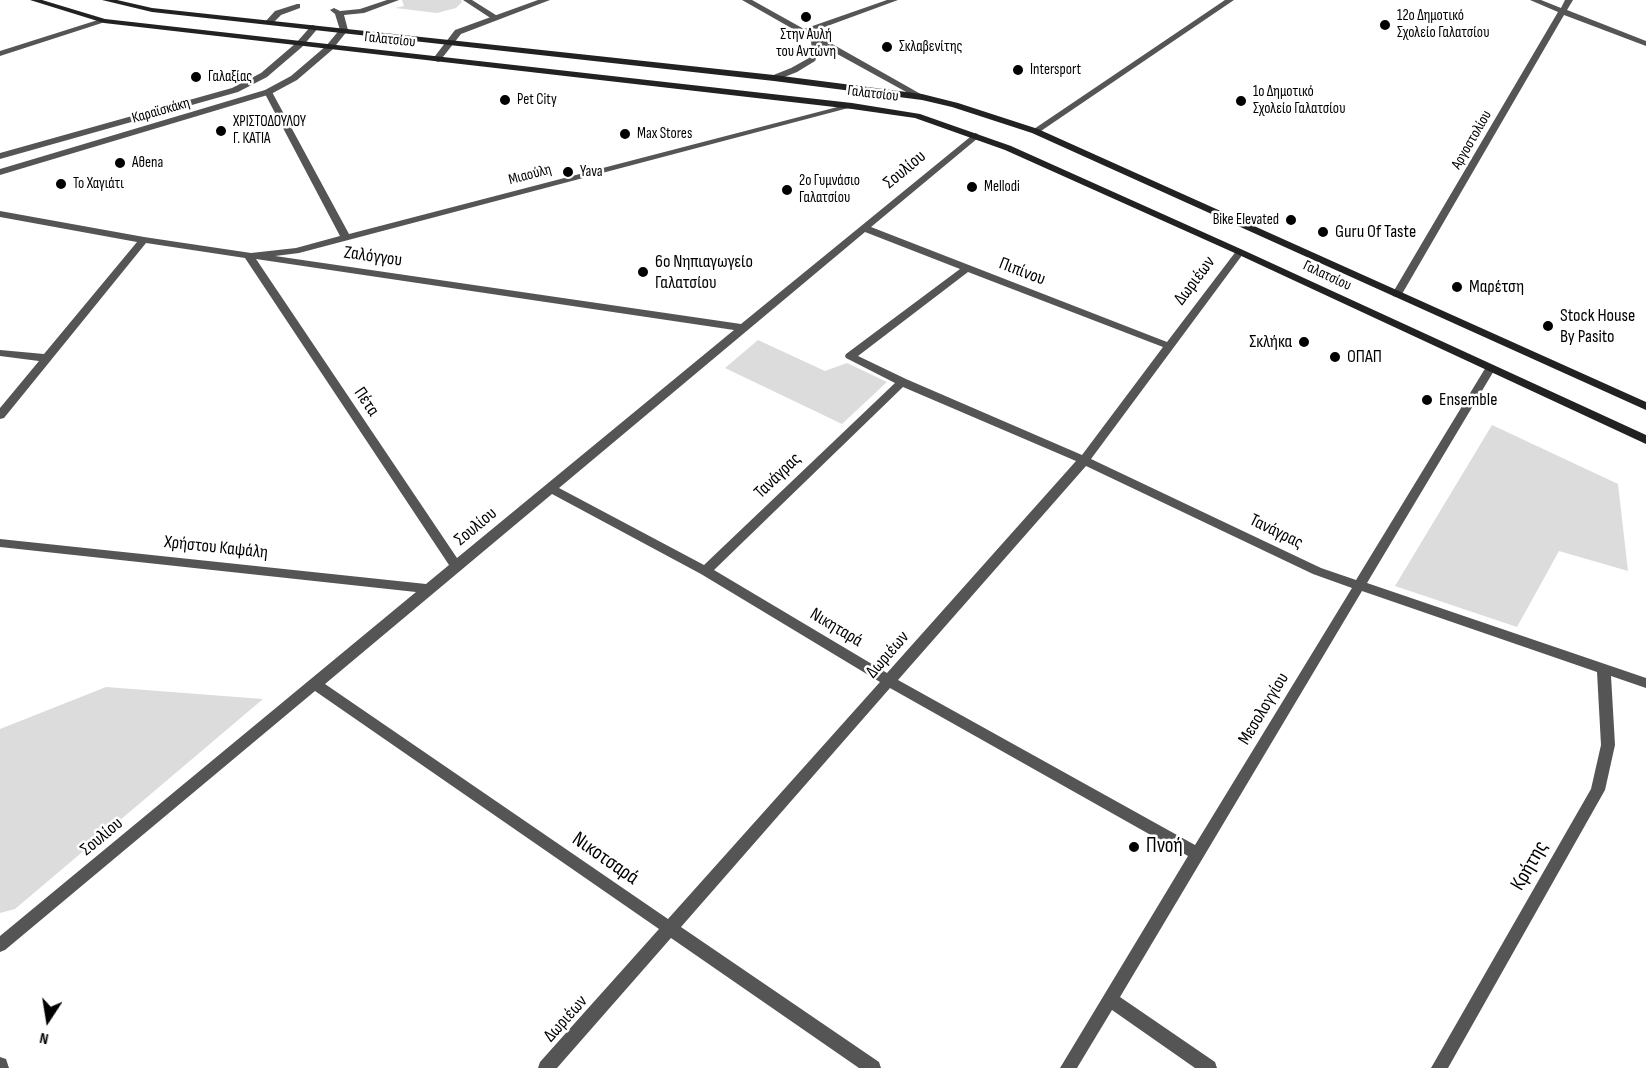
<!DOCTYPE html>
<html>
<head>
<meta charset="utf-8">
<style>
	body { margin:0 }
	#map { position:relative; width:1646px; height:1068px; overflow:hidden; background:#fff; font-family:"Sofia Sans Condensed",sans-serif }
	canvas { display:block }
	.north { position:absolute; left:18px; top:990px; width:60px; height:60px; -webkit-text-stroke:4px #fff; paint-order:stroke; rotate:192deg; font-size:16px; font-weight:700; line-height:24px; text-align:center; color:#000 }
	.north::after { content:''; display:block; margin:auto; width:21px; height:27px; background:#000; clip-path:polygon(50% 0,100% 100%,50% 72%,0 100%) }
</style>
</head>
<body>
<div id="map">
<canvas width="1646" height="1068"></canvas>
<div class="north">N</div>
</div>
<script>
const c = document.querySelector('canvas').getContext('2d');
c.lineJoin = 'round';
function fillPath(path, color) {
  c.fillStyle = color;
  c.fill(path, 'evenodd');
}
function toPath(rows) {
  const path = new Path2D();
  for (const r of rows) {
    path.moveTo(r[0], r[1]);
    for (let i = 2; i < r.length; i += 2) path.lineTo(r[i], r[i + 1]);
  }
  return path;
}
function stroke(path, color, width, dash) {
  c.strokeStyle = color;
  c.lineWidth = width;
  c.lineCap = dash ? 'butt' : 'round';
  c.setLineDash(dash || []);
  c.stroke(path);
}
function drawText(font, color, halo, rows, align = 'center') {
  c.font = font + ' "Sofia Sans Condensed",sans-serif';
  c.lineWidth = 5;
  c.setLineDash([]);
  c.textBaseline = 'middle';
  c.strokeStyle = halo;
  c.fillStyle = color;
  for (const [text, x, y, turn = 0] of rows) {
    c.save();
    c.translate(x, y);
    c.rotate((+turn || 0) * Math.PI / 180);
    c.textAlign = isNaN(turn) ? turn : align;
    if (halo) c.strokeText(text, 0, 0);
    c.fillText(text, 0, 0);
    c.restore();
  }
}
fillPath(toPath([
	[402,0,461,0,462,2,456,8,437,13,395,8,404,6],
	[758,340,825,371,847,363,887,382,842,424,725,368],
	[1492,425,1618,484,1628,571,1559,551,1517,627,1395,586],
	[106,687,263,699,15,909,0,913,0,729]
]), '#dcdcdc');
fillPath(toPath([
	[387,0,399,0,364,13,344,15,348,30,344,32,340,30,335,14,330,10,334,8,340,11,360,9,387,0],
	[297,4,300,4,300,8,281,15,272,24,265,22,275,11,297,4]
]), '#555');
fillPath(toPath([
	[1225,0,1234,0,1038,133,1035,134,1031,131,1225,0]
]), '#555');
fillPath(toPath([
	[463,0,472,0,499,17,492,19,463,0],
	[742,0,752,0,804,29,887,0,898,0,811,32,926,97,919,99,819,44,820,50,815,61,797,72,777,80,771,80,771,76,791,68,809,58,812,50,811,41,807,37,742,0],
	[1530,0,1541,0,1561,8,1565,0,1573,0,1567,10,1646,41,1646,46,1564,15,1402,294,1397,297,1393,296,1392,294,1558,12,1530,0],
	[101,19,108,21,0,56,0,51,101,19],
	[268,89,272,92,349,234,849,104,856,106,299,253,275,256,741,324,975,133,978,134,978,138,871,227,1167,342,1237,250,1243,250,1243,254,1091,459,1321,568,1356,580,1486,367,1494,367,1495,369,1367,583,1646,678,1646,688,1611,676,1615,745,1605,790,1448,1068,1431,1068,1591,789,1601,745,1597,672,1362,591,1120,997,1215,1062,1217,1068,1195,1068,1112,1010,1077,1068,1060,1068,1188,856,890,688,681,927,879,1062,881,1068,859,1068,671,938,557,1068,538,1068,540,1062,659,929,315,691,5,950,0,952,0,936,416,592,0,547,0,539,426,584,449,565,245,258,146,243,4,418,0,419,0,408,39,361,0,356,0,350,44,354,137,242,0,217,0,211,144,237,251,253,296,248,340,236,264,92,268,89],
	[865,232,960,269,846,354,845,356,846,358,895,383,704,565,559,488,865,232],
	[256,259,734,330,457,558,256,259],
	[968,272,1163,347,1082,455,906,379,858,356,968,272],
	[903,387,1076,461,887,673,714,570,903,387],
	[1086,466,1313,574,1352,588,1195,845,898,680,1086,466],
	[552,494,701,574,880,682,668,919,325,684,552,494],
	[0,1057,6,1059,9,1068,0,1068,0,1057]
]), '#555');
fillPath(toPath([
	[538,0,550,0,461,34,439,62,432,60,455,30,538,0],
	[312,25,319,27,302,47,267,77,238,92,0,159,0,153,232,88,261,73,296,43,312,25],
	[341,28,348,30,332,50,297,80,271,94,0,175,0,169,265,90,291,76,326,46,341,28]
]), '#555');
fillPath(toPath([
	[30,0,42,0,105,19,852,103,920,114,1011,146,1243,250,1646,435,1646,444,1237,254,1005,150,915,118,852,109,104,23,30,0],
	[102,0,117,0,152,8,774,75,922,94,958,103,1038,129,1646,402,1646,410,1032,133,952,107,922,100,774,81,152,12,102,0]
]), '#222');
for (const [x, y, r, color] of [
	[806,17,6,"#000"],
	[1385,25,6,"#000"],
	[887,47,6,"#000"],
	[1018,70,6,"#000"],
	[196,77,6,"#000"],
	[505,100,6,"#000"],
	[1241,101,6,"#000"],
	[221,131,6,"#000"],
	[625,134,6,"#000"],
	[120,163,6,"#000"],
	[568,172,6,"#000"],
	[61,184,6,"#000"],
	[972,187,6,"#000"],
	[787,190,6,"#000"],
	[1291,220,6,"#000"],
	[1323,232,6,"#000"],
	[643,272,6,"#000"],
	[1457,287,6,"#000"],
	[1548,326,6,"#000"],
	[1304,342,6,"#000"],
	[1335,357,6,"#000"],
	[1427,400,6,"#000"],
	[1134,847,6,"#000"]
]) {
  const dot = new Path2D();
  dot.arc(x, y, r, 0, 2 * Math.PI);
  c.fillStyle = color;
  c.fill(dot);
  stroke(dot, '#fff', 2);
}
drawText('15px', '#000', '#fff', [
	["12ο Δημοτικό",1397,16],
	["Σχολείο Γαλατσίου",1397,33],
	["Στην Αυλή",806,35,"center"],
	["του Αντώνη",806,52,"center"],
	["Σκλαβενίτης",899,47],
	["Intersport",1030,70],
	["Γαλαξίας",208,77],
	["1ο Δημοτικό",1253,92],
	["Σχολείο Γαλατσίου",1253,109],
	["Pet City",517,100],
	["ΧΡΙΣΤΟΔΟΥΛΟΥ",233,122],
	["Γ. ΚΑΤΙΑ",233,139],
	["Max Stores",637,134],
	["Αθena",132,163],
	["Yava",580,172],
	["2ο Γυμνάσιο",799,181],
	["Γαλατσίου",799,198],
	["Το Χαγιάτι",73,184],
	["Mellodi",984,187],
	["Bike Elevated",1279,220,"right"]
], 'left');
drawText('15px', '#000', '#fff', [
	["Γαλατσίου",390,40,6],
	["Γαλατσίου",873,94,7],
	["Καραϊσκάκη",161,111,-16],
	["Αργοστολίου",1472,140,-60],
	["Μιαούλη",530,175,-15],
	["Γαλατσίου",1327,276,25]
]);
drawText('18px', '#000', '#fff', [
	["Σουλίου",905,170,-40],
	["Ζαλόγγου",373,257,8],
	["Πιπίνου",1022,272,21],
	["Δωριέων",1195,281,-53],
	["Πέτα",366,402,56],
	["Τανάγρας",778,476,-44],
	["Σουλίου",476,527,-40],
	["Τανάγρας",1276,532,26],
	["Χρήστου Καψάλη",216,548,6],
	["Νικηταρά",836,628,31],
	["Δωριέων",888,655,-49],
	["Μεσολογγίου",1264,709,-59],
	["Σουλίου",102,837,-40],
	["Δωριέων",566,1019,-48]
]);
drawText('18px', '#000', '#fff', [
	["Guru Of Taste",1335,232],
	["6ο Νηπιαγωγείο",655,262],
	["Γαλατσίου",655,283],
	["Μαρέτση",1469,287],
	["Stock House",1560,316],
	["By Pasito",1560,337],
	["Σκλήκα",1292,342,"right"],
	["ΟΠΑΠ",1347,357],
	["Ensemble",1439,400]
], 'left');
drawText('21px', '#000', '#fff', [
	["Πνοή",1146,847]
], 'left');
drawText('21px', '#000', '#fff', [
	["Νικοτσαρά",605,859,35],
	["Κρήτης",1530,866,-60]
]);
</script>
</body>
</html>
